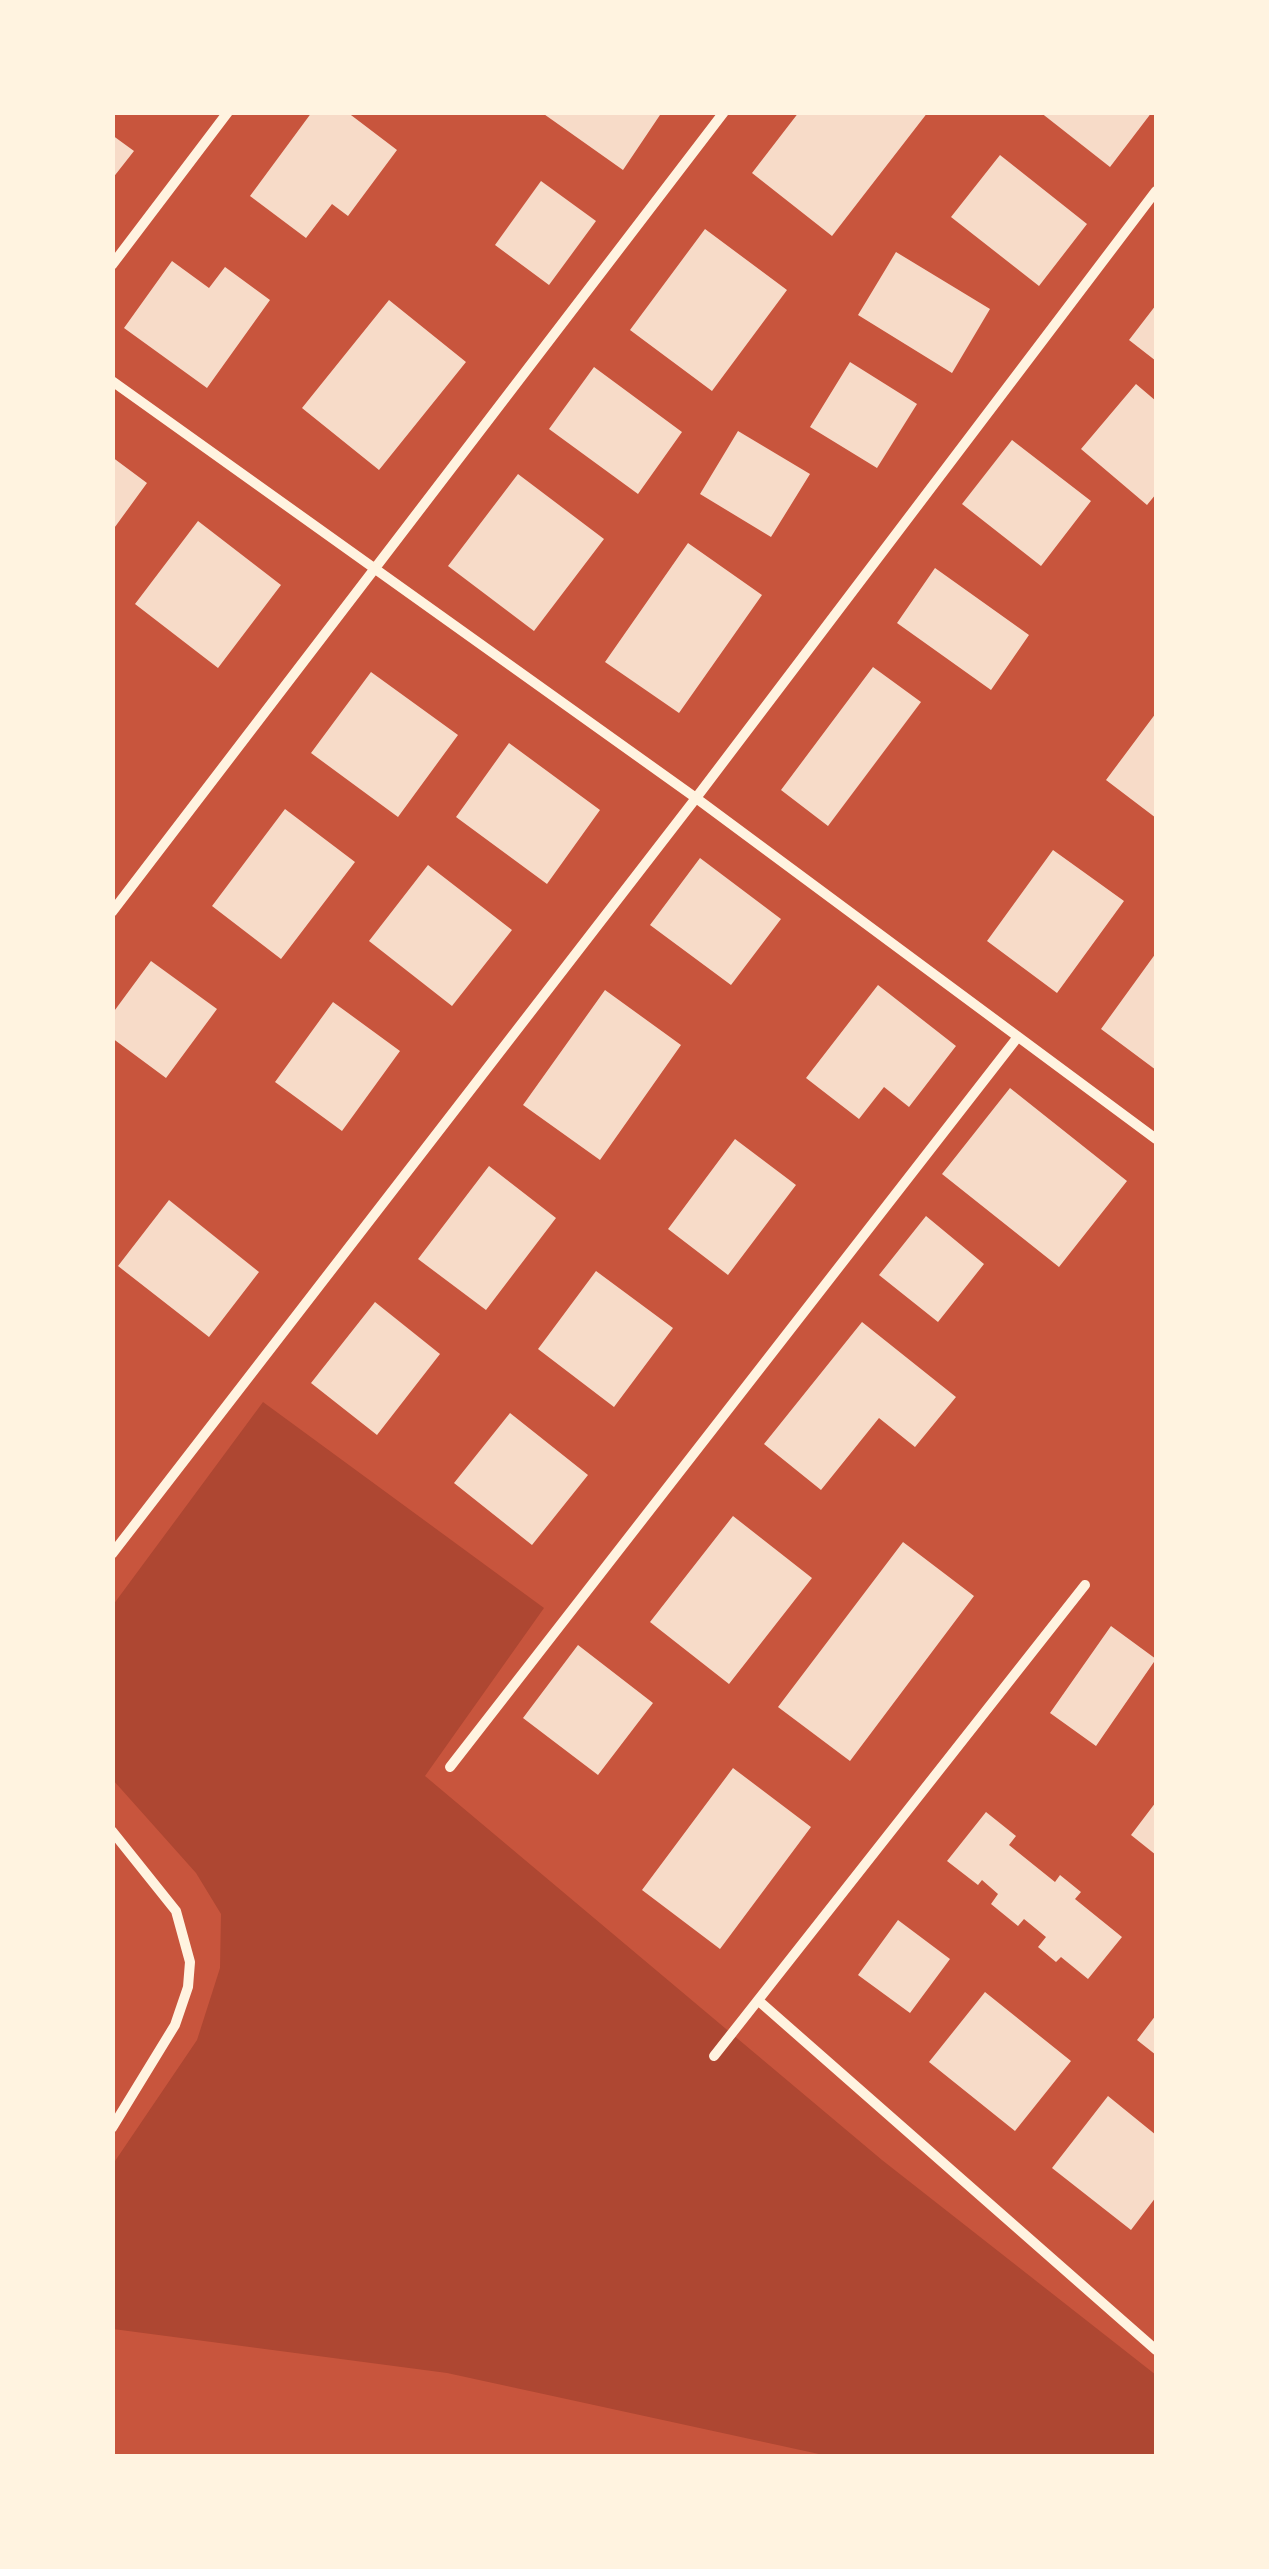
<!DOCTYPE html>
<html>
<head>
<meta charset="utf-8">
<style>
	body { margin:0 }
	#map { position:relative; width:1269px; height:2569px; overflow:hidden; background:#c8553d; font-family:"Source Sans 3",sans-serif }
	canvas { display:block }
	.frame { position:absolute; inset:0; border:115px solid #fff3e0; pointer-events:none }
</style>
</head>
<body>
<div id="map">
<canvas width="1269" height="2569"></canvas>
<div class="frame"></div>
</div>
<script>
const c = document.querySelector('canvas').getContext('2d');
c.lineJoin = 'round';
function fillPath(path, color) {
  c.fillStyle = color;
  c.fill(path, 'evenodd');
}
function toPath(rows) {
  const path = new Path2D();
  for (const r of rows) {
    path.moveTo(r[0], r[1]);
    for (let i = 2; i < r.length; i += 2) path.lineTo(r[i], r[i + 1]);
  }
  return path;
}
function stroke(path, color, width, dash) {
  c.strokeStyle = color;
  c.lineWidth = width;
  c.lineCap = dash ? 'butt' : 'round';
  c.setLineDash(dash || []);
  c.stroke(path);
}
fillPath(toPath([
	[263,1402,544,1608,425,1776,882,2160,1156,2375,1156,2456,828,2456,447,2373,113,2329,113,2164,197,2040,220,1968,221,1914,196,1873,113,1780,113,1605]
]), '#ae4732');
fillPath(toPath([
	[312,112,347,112,397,150,348,216,332,204,306,238,250,196],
	[541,112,662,112,623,170],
	[799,112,928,112,832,236,752,173],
	[1040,112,1152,112,1110,167],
	[112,135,134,151,112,179],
	[1000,155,1087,224,1039,286,951,217],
	[541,181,596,221,549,285,495,245],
	[705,229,787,290,712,391,630,330],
	[896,252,990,309,952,373,858,315],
	[172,261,209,288,225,267,270,300,207,388,124,328],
	[389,300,466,362,379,470,302,408],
	[1156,305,1156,361,1129,340],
	[850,362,917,404,877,468,810,427],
	[594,367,682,432,638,494,549,429],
	[1136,384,1156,401,1156,494,1147,505,1081,449],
	[738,431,810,474,771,537,700,494],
	[1012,440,1091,501,1041,566,962,504],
	[112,457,147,483,112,531],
	[518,474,604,539,534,631,448,566],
	[198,521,281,585,218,668,135,604],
	[688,543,762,595,679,713,605,662],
	[935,568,1029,635,991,690,897,623],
	[873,667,921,702,828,826,781,790],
	[371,672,458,735,398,817,311,753],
	[1156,713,1156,818,1106,780],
	[509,743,600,810,547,884,456,817],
	[285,809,355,862,281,959,212,906],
	[1053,850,1124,901,1057,993,987,941],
	[700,858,781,919,731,985,650,925],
	[428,865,512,930,452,1006,369,941],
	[1156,953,1156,1070,1101,1029],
	[151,961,217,1009,166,1078,112,1038,112,1014],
	[878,985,956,1046,909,1107,884,1087,859,1119,806,1078],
	[605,990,681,1045,600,1160,523,1105],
	[333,1002,400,1051,342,1131,275,1082],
	[1010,1088,1127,1181,1059,1267,942,1174],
	[735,1139,796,1185,728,1275,668,1229],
	[489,1166,556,1218,486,1310,418,1259],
	[169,1200,259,1272,209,1337,118,1266],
	[926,1216,984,1264,938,1322,879,1275],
	[596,1271,673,1328,614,1407,538,1349],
	[375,1302,440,1354,377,1435,311,1383],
	[862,1322,956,1397,915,1447,879,1418,821,1490,764,1444],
	[510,1413,588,1475,532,1545,454,1483],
	[733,1516,812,1578,729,1684,650,1622],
	[903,1542,974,1596,850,1761,778,1707],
	[1111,1626,1156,1659,1096,1746,1050,1713],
	[578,1645,653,1703,598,1775,523,1718],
	[733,1768,811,1827,720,1949,642,1890],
	[1156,1802,1156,1855,1131,1835],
	[986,1812,1016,1836,1009,1845,1055,1882,1060,1875,1081,1892,1075,1899,1122,1937,1088,1979,1061,1957,1056,1962,1038,1947,1046,1937,1024,1919,1018,1926,991,1904,998,1894,982,1880,978,1885,947,1861],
	[898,1920,950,1959,910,2013,858,1975],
	[985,1992,1071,2061,1015,2131,929,2062],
	[1156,2015,1156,2055,1137,2040],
	[1108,2096,1156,2135,1156,2197,1131,2230,1052,2168]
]), '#f7dbc8');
stroke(toPath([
	[112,265,228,112],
	[112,381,696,798,1156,1139],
	[112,912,724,112],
	[112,1554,696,798,1156,191],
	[450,1767,1017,1038],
	[112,1831,176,1911,190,1962,188,1987,175,2025,112,2128],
	[760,2002,1156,2350],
	[714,2056,1085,1585]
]), '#fff3e0', 10);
</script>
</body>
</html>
